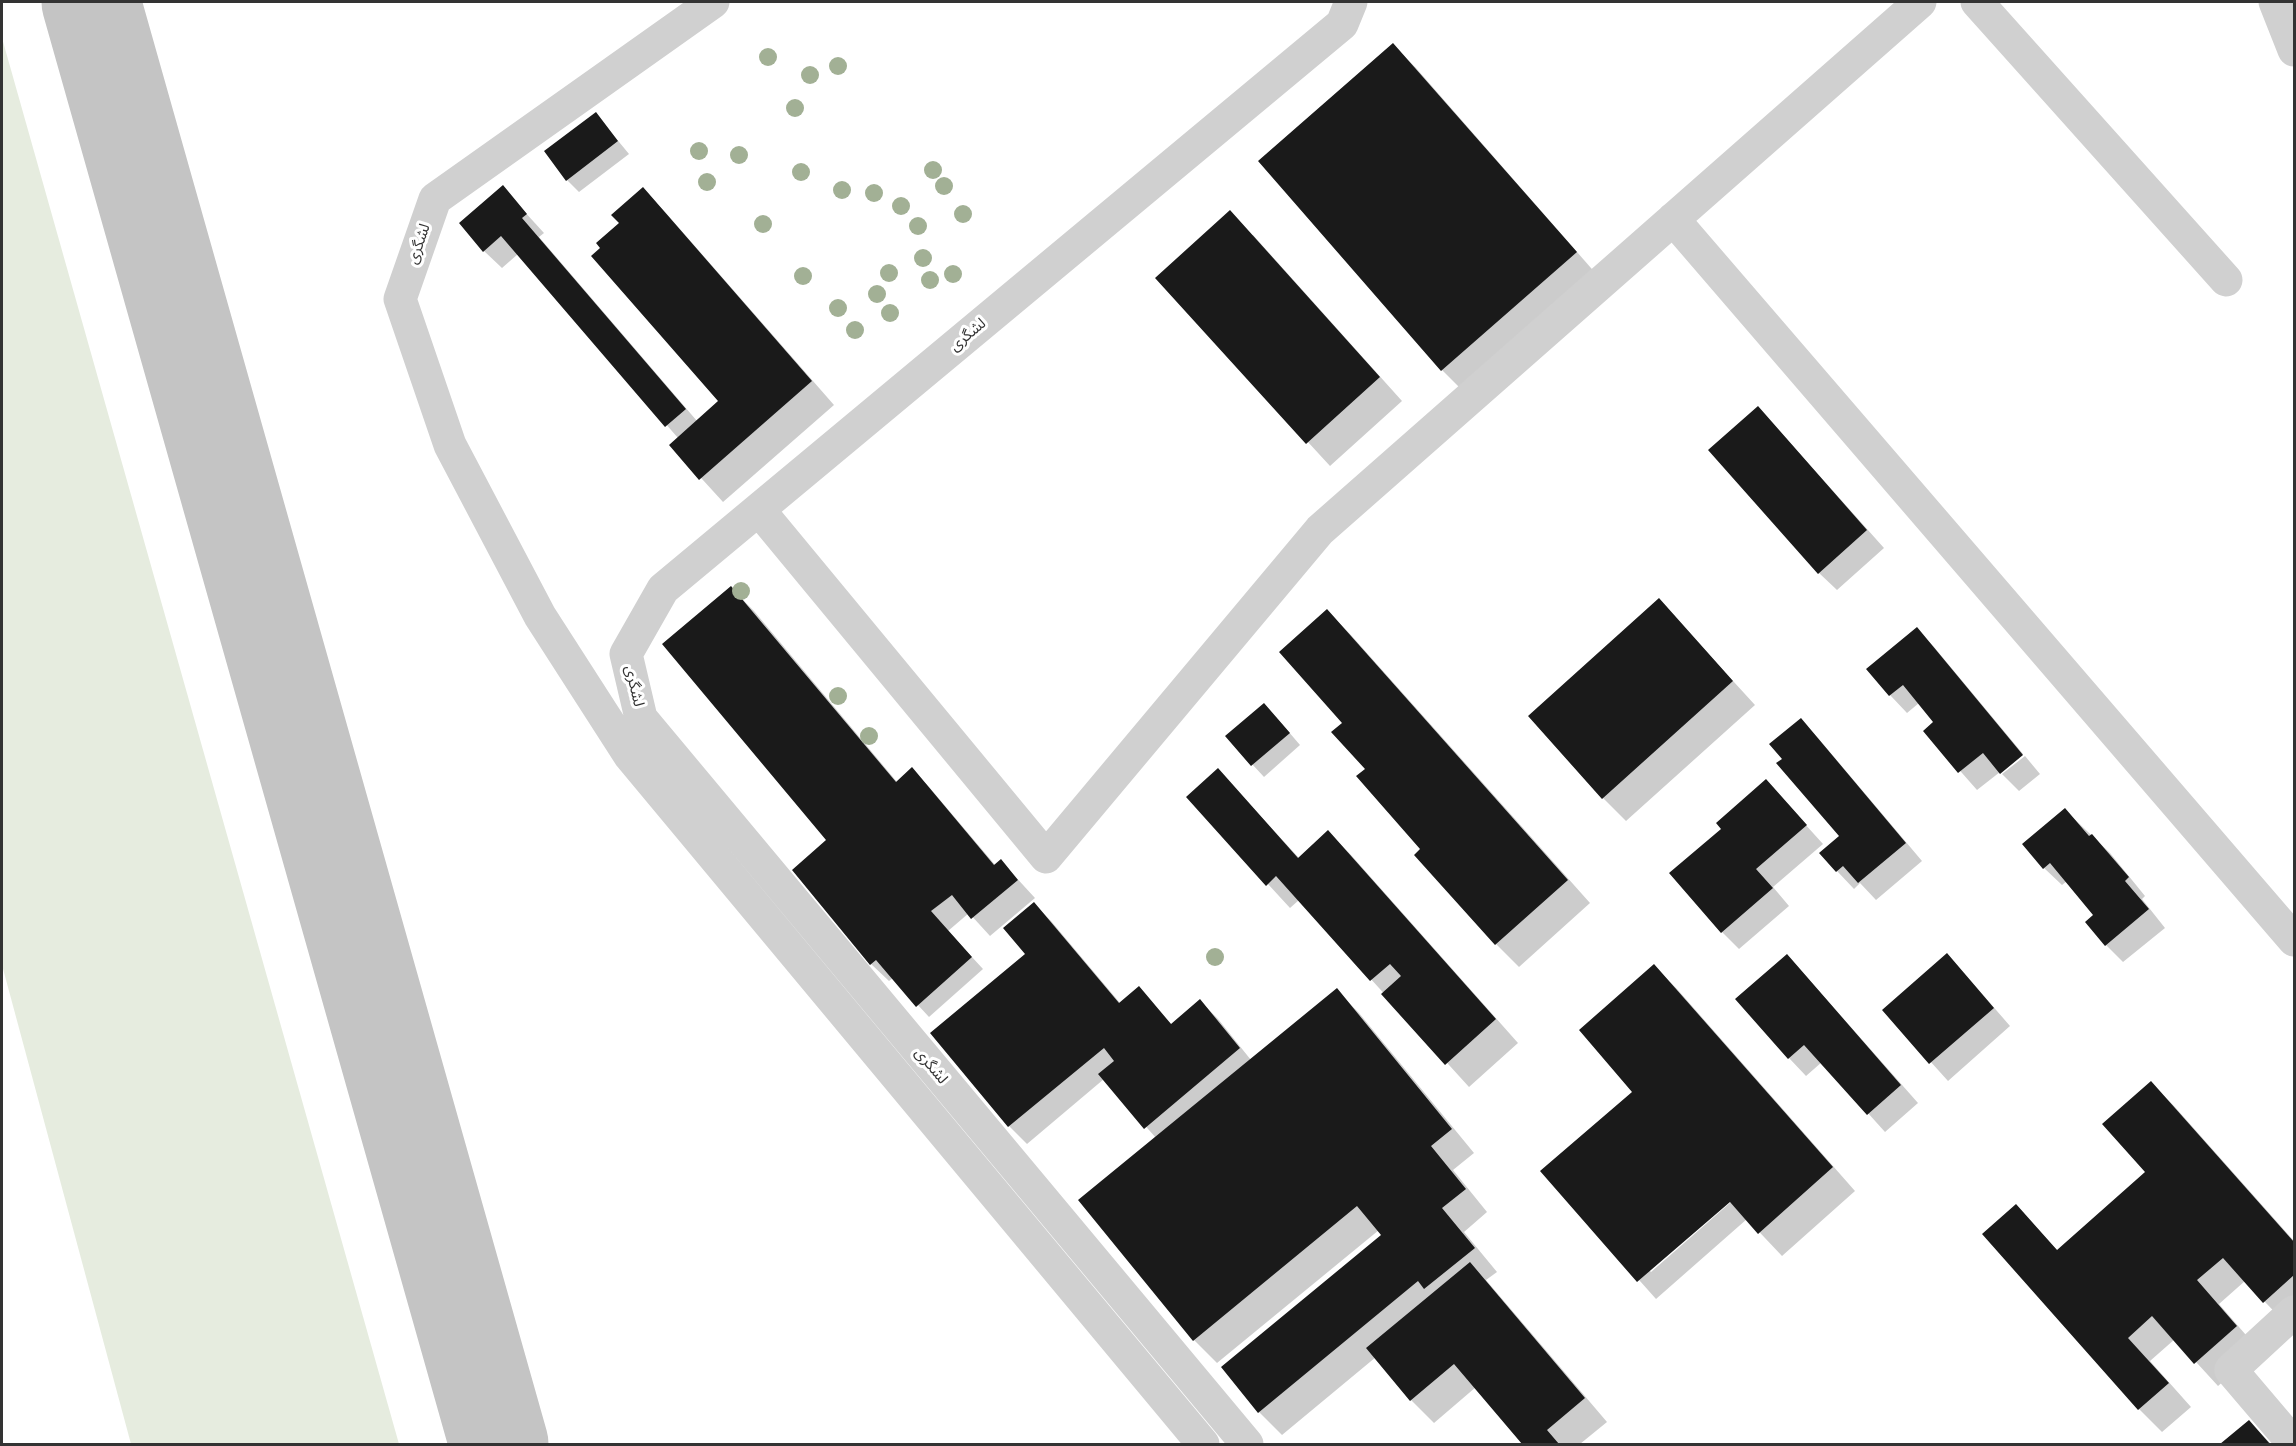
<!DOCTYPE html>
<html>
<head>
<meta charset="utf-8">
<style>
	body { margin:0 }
	#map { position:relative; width:2296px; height:1446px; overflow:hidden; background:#fff; font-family:"Noto Sans",sans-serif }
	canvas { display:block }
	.frame { position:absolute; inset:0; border:3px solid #333; pointer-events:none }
</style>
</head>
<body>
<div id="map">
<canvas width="2296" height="1446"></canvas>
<div class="frame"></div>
</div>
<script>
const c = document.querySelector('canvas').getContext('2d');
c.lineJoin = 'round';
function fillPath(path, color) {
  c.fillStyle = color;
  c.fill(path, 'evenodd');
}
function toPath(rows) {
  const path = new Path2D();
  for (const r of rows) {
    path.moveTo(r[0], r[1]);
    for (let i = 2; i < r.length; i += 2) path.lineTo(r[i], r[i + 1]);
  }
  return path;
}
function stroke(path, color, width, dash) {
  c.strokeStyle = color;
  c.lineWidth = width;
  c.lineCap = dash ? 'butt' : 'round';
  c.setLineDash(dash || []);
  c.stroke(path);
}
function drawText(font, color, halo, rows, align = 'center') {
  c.font = font + ' "Noto Sans","Noto Sans Arabic",sans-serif';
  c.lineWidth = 6;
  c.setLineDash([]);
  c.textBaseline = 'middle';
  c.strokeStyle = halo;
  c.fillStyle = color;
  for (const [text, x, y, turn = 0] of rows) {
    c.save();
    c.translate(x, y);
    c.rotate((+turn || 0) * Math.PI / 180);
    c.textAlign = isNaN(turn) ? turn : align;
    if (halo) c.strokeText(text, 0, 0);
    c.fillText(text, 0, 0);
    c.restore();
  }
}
fillPath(toPath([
	[2,38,399,1444,131,1444,2,965]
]), '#e6ecdf');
fillPath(toPath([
	[1393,45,1416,68,1598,276,1465,393,1442,370],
	[596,114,629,154,579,192,567,180],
	[502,187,544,233,539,237,697,421,720,401,602,248,642,189,665,212,834,405,723,502,671,445,678,438,518,254,502,268,484,251],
	[1253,235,1402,401,1330,466,1157,278],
	[1775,426,1884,548,1837,590,1819,573],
	[731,588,754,611,897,782,912,769,929,787,996,866,1001,861,1035,898,990,936,969,913,948,931,983,969,929,1017,893,978,889,981,871,964,829,840],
	[1659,600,1755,705,1626,821,1603,798],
	[1327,611,1350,634,1590,903,1519,967,1496,944,1423,849,1367,769,1344,723],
	[1917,629,1934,647,2023,754,1977,790,1925,731,1935,723,1919,703,1907,713,1890,695],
	[1276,717,1300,745,1264,777,1227,737],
	[1800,720,1818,738,1922,861,1876,900,1860,883,1854,889,1837,871,1841,836,1784,759],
	[2025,756,2040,774,2019,791,2002,774],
	[1218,770,1299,858,1328,832,1351,855,1518,1043,1469,1087,1299,900,1290,908,1188,797],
	[1766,781,1823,844,1773,887,1789,906,1739,949,1722,932,1723,829],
	[2065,810,2110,853,2145,896,2142,899,2165,928,2123,962,2106,945,2095,915,2067,881,2062,885,2044,868],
	[1034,904,1051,921,1120,1003,1138,988,1172,1025,1200,1001,1218,1019,1251,1060,1336,990,1359,1013,1474,1153,1453,1170,1487,1212,1464,1232,1497,1272,1486,1280,1607,1422,1580,1444,1524,1444,1476,1387,1434,1423,1411,1400,1376,1357,1282,1435,1259,1412,1383,1235,1379,1230,1217,1363,1194,1340,1156,1138,1104,1079,1027,1144,1009,1126,932,1033,1027,954],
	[1654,966,1677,989,1855,1191,1782,1256,1747,1219,1656,1299,1542,1171,1632,1094],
	[1731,1198,1731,1202,1651,1272,1649,1270],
	[1964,973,2010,1026,1948,1081,1884,1010],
	[1804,974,1918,1103,1885,1132,1822,1062,1806,1076,1789,1058],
	[2151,1083,2174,1106,2294,1241,2294,1318,2287,1325,2245,1281,2219,1304,2259,1350,2218,1386,2175,1339,2150,1361,2191,1407,2162,1432,2139,1409,1984,1234,2016,1206,2058,1251,2147,1172],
	[2249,1422,2271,1444,2223,1444]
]), '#0003');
stroke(toPath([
	[91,2,499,1444]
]), '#c4c4c4', 99);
fillPath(toPath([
	[1393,43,1577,252,1441,371,1258,161],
	[596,112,618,141,566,181,544,151],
	[503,185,527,214,522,218,686,409,665,427,501,236,483,252,459,223],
	[643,187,812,381,699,480,669,445,718,401,591,256,600,248,596,243,619,223,611,215],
	[1230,210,1380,377,1306,444,1155,278],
	[1758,406,1867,530,1818,574,1708,450],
	[731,586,896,782,912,767,994,865,1001,859,1018,880,971,919,952,895,931,911,972,957,916,1007,876,960,870,965,792,870,826,840,662,644],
	[1659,598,1733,681,1602,799,1528,716],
	[1327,609,1568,880,1495,945,1414,855,1420,849,1356,776,1365,769,1331,732,1342,723,1279,652],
	[1917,627,2023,755,2000,774,1983,753,1958,773,1923,731,1933,722,1903,685,1889,696,1866,669],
	[1264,703,1290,733,1251,766,1225,736],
	[1801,718,1906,843,1858,883,1843,866,1836,872,1819,853,1839,836,1776,763,1782,759,1769,744],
	[1218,768,1298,858,1328,830,1496,1019,1445,1065,1381,994,1401,976,1390,964,1370,981,1276,876,1266,886,1186,797],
	[1766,779,1807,825,1756,869,1773,888,1721,933,1669,873,1721,829,1716,823],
	[2065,808,2089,836,2092,834,2129,877,2125,881,2149,909,2105,946,2085,922,2093,915,2050,863,2043,869,2022,844],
	[1034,902,1119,1003,1139,986,1171,1024,1200,999,1240,1048,1144,1129,1098,1074,1114,1061,1104,1048,1008,1127,930,1033,1025,954,1003,928],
	[1947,953,1994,1008,1929,1064,1882,1010],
	[1787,954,1901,1085,1867,1115,1804,1045,1788,1059,1735,999],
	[1654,964,1833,1167,1758,1234,1730,1202,1637,1282,1540,1171,1632,1092,1579,1030],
	[1337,988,1452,1129,1431,1146,1466,1189,1442,1208,1475,1248,1424,1289,1418,1281,1258,1413,1221,1367,1381,1235,1357,1206,1193,1341,1078,1200],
	[2151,1081,2294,1242,2294,1275,2263,1303,2223,1258,2197,1280,2237,1326,2194,1364,2152,1316,2128,1338,2169,1383,2138,1410,1982,1234,2016,1204,2057,1250,2145,1172,2102,1124],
	[1470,1262,1585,1398,1547,1430,1559,1444,1522,1444,1454,1364,1410,1401,1366,1348],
	[2249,1420,2270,1444,2220,1444]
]), '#1a1a1a');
stroke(toPath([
	[713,2,435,199,400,299,450,445,540,616,630,756,1203,1444],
	[1977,2,2226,280],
	[2275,2,2294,50],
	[1673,219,2294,940],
	[759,510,1046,857,1320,530,1920,2],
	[2294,1312,2231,1370,2294,1444],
	[1247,1444,641,718,626,654,663,589,1342,24,1351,2]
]), '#d0d0d0', 33);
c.fillStyle = '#a2b095';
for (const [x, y] of [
	[768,57],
	[838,66],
	[810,75],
	[795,108],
	[699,151],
	[739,155],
	[933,170],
	[801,172],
	[707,182],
	[944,186],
	[842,190],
	[874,193],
	[901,206],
	[963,214],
	[763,224],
	[918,226],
	[923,258],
	[889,273],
	[953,274],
	[803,276],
	[930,280],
	[877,294],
	[838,308],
	[890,313],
	[855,330],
	[741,591],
	[838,696],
	[869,736],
	[1215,957]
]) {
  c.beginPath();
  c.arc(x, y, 9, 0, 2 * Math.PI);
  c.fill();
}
drawText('15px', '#333', '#fff', [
	["لشگری",419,244,-71],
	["لشگری",968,335,-40],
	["لشگری",634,686,77],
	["لشگری",931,1066,50]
]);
</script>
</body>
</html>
